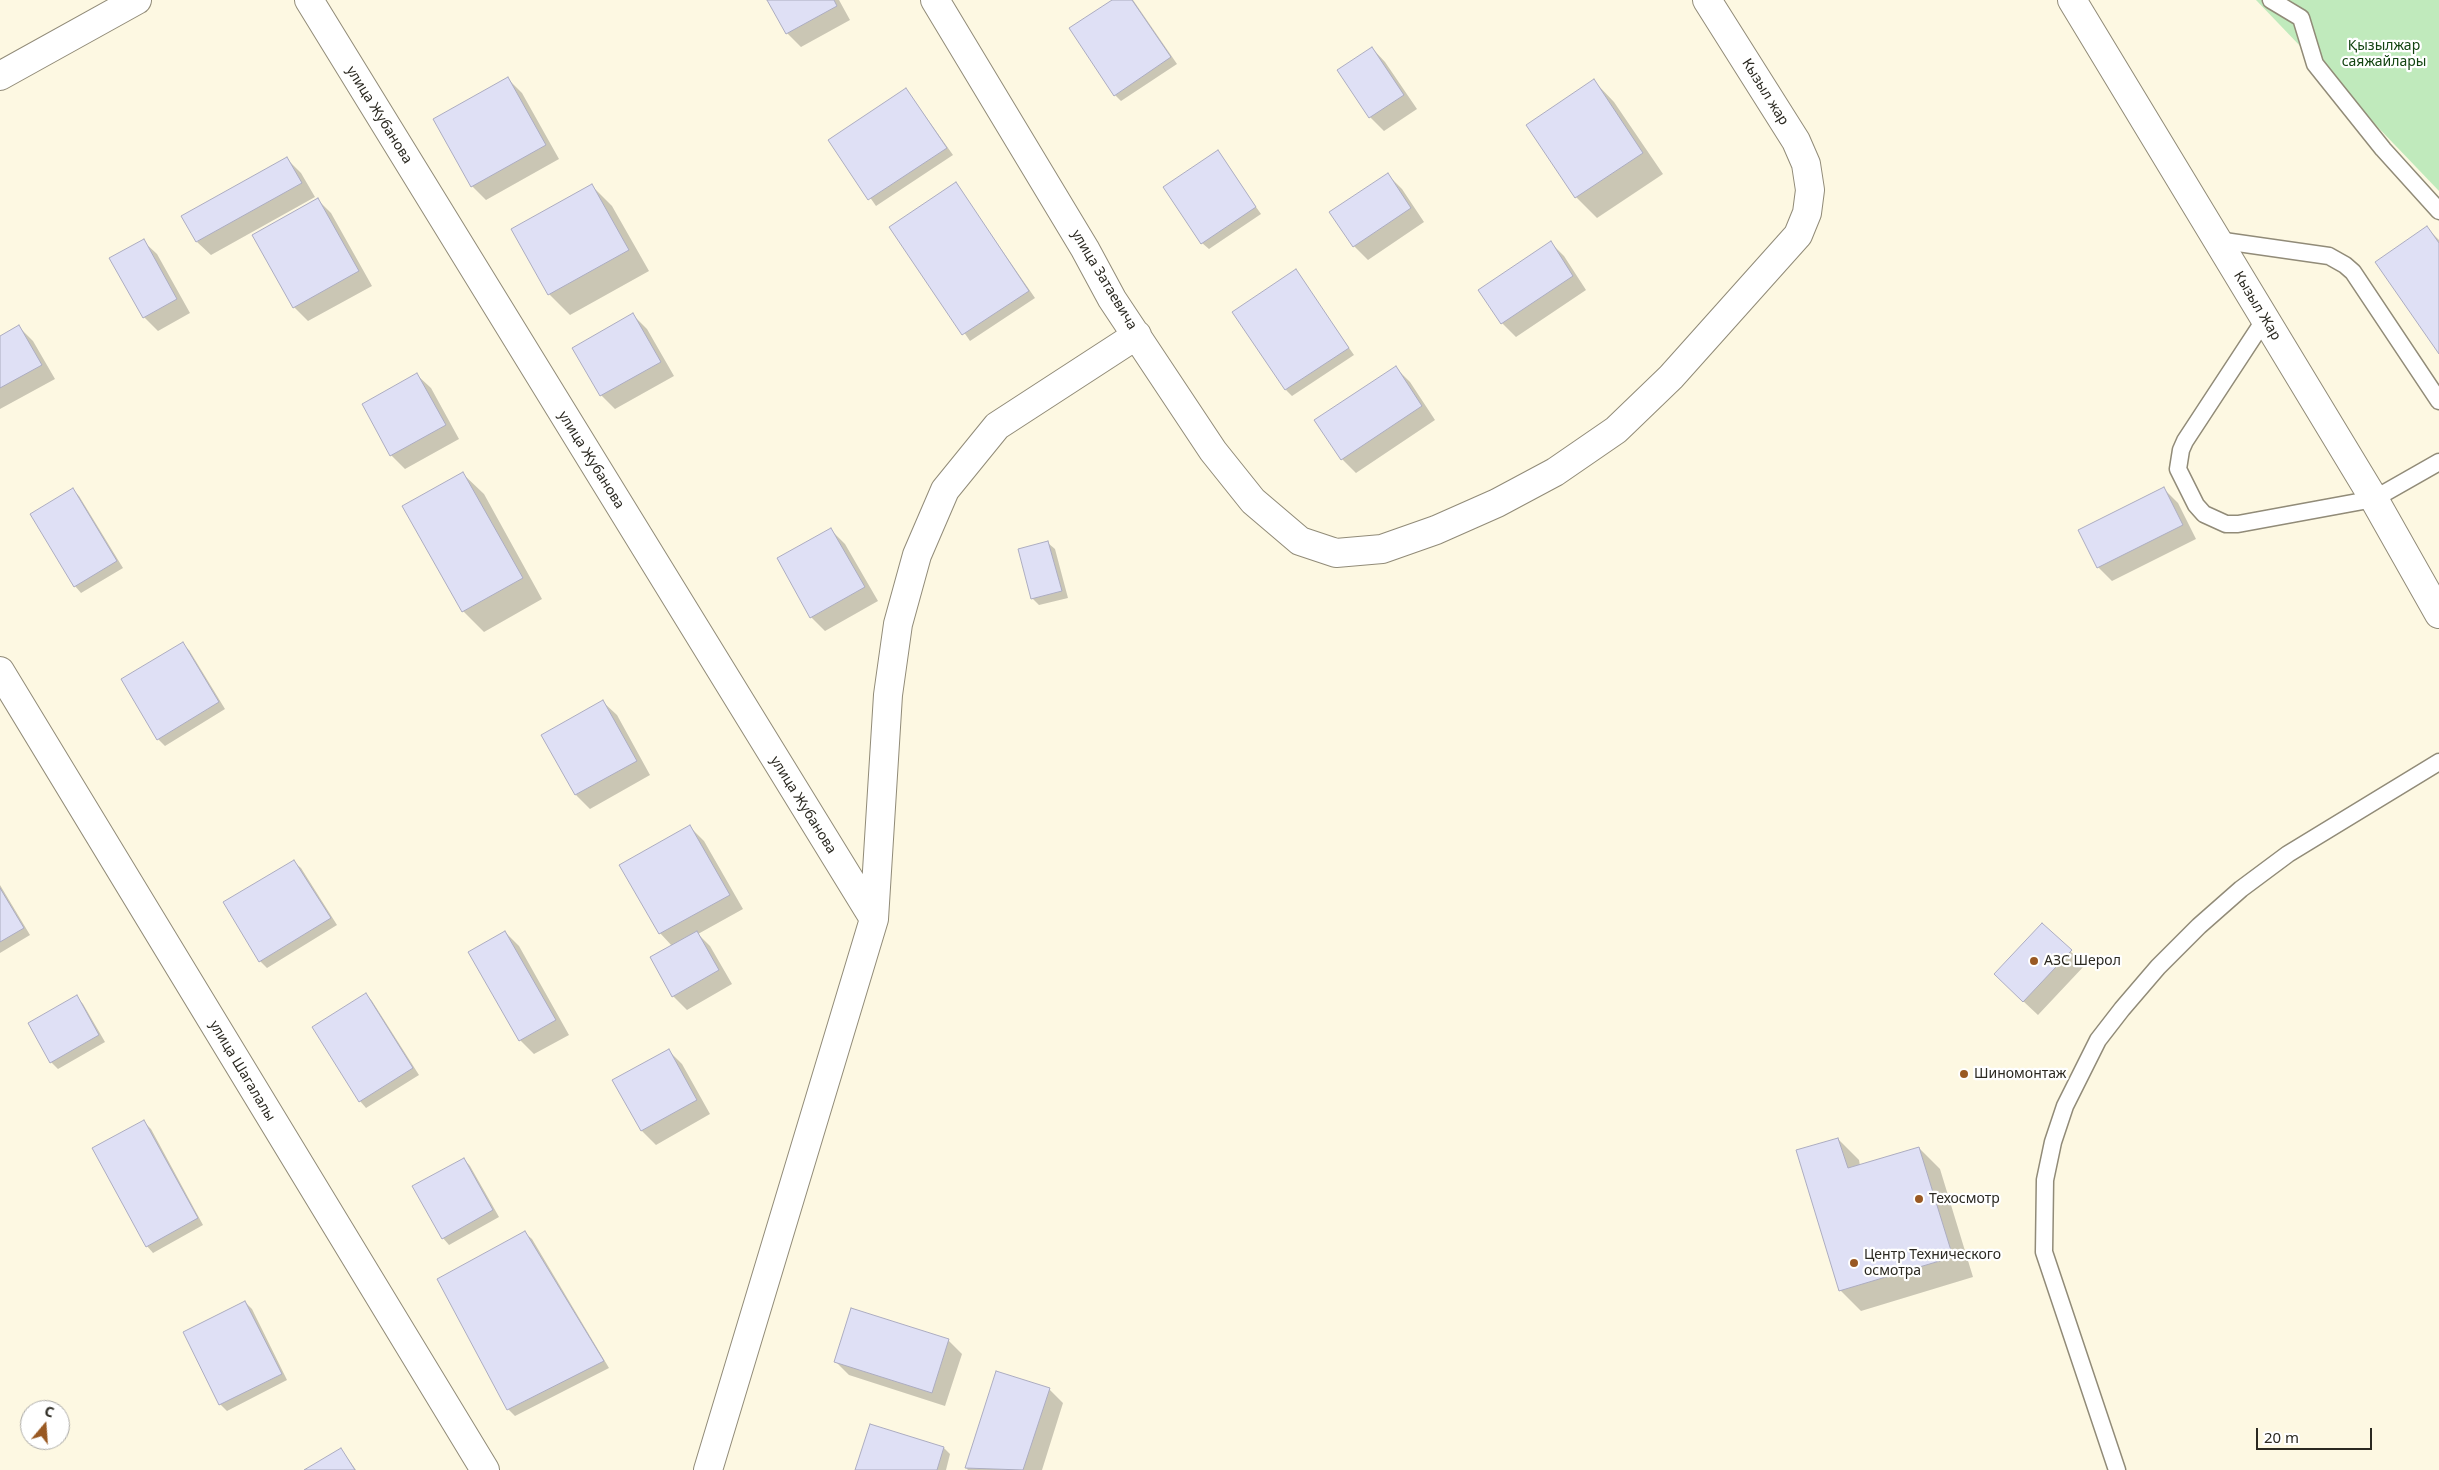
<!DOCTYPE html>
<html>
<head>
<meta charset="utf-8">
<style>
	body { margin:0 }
	#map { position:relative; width:2439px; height:1470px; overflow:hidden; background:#fdf8e2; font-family:"Noto Sans",sans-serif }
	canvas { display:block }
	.north { position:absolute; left:20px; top:1400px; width:50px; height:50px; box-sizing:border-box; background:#fff; border:1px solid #aaa9a6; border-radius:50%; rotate:18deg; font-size:14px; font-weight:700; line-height:20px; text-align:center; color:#2b2921 }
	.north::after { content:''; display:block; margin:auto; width:18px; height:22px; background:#995923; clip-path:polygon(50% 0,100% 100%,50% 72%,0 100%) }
	.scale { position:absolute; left:2256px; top:1428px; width:116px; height:22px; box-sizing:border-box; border:2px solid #2b2921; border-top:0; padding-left:6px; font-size:15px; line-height:18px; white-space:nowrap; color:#2b2921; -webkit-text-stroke:4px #fff; paint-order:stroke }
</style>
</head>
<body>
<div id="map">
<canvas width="2439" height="1470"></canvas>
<div class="north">С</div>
<div class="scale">20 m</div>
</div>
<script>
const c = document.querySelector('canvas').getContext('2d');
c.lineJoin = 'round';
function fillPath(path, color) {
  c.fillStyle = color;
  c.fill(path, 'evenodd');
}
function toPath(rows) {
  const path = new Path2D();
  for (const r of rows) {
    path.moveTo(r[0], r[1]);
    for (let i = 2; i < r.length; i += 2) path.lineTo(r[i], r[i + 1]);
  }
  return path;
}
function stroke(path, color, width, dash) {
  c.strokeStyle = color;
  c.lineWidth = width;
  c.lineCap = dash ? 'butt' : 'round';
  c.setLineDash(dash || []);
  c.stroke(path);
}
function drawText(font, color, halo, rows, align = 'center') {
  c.font = font + ' "Noto Sans",sans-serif';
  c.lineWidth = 4.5;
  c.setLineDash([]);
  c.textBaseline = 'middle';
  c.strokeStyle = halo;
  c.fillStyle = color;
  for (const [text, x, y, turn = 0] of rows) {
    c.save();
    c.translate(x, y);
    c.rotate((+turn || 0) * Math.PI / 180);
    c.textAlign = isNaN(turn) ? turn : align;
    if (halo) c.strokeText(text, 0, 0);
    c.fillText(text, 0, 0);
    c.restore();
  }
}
fillPath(toPath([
	[2256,0,2439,0,2439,191]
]), '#c0eabc');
fillPath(toPath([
	[768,0,839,0,850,20,801,47,787,33],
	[1115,0,1133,0,1177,64,1121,101,1115,95],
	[1372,48,1385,62,1417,109,1384,131,1370,117],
	[508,79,522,93,559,159,486,200,472,186],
	[1594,81,1614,102,1663,174,1597,218,1576,197],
	[906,89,953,155,876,206,830,140],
	[1217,152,1261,214,1209,249,1202,243],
	[287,159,301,173,315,197,211,255,197,242],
	[1388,175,1402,189,1424,222,1368,260,1354,246],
	[956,184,1035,298,970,341,891,227],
	[591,185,612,206,649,271,570,315,549,294,513,229],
	[317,199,331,213,372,286,308,321,294,307,254,235],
	[2427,228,2439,240,2439,351],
	[143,241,157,254,190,313,158,331,144,317],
	[1551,243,1564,256,1586,290,1516,337,1502,323],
	[1295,270,1354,355,1292,396,1286,390],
	[633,315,647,329,674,376,615,409,601,395],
	[19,327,33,341,55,379,0,409,0,337],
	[1396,368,1410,382,1435,420,1356,473,1342,459],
	[417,375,431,388,459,439,405,469,391,455],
	[463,474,484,494,542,599,484,632,463,611],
	[2164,489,2178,503,2196,539,2112,581,2098,567],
	[73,490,79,496,123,568,81,593,75,586],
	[831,530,845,544,878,601,825,631,811,617],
	[1048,543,1055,549,1068,598,1039,605,1032,598],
	[182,644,189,650,225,709,165,746,158,739],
	[603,702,617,715,650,775,590,809,576,795,542,736],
	[690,827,704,841,743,909,698,934,710,946,732,984,687,1010,673,996,672,946,660,933,621,865],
	[294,862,301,868,337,925,267,968,260,961],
	[0,885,30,935,0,953],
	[2042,925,2085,965,2038,1015,2009,988],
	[505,932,519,946,569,1035,534,1054,520,1040],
	[366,994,372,1001,419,1075,366,1108,360,1101],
	[77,997,83,1004,105,1042,58,1069,51,1062,29,1024],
	[668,1050,682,1064,710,1114,656,1145,642,1131,614,1081],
	[144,1122,151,1129,203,1225,153,1253,147,1246],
	[1838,1139,1859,1160,1860,1166,1919,1148,1940,1169,1973,1277,1861,1311,1840,1290],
	[464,1159,470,1166,499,1217,449,1245,443,1238],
	[525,1233,532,1239,609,1368,515,1416,508,1409],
	[245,1302,252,1309,287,1380,227,1411,220,1404,184,1332],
	[948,1340,962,1354,945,1406,849,1375,835,1361],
	[1049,1389,1063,1403,1042,1470,968,1470,966,1468],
	[944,1448,950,1454,946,1470,857,1470],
	[341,1449,356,1470,306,1470]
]), '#0003');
const building = toPath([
	[767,0,834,0,837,6,786,34,767,0],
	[1112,0,1132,0,1171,57,1114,96,1069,28,1112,0],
	[1372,47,1404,95,1369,118,1337,70,1372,47],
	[508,77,546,145,471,187,433,119,508,77],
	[1594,79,1643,153,1575,198,1526,125,1594,79],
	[906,88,947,148,868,200,828,140,906,88],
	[1218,150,1256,207,1201,244,1163,187,1218,150],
	[287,157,302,183,196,242,181,216,287,157],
	[1388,173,1411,208,1353,247,1329,212,1388,173],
	[956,182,1029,291,962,335,889,227,956,182],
	[592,184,629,250,548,295,511,229,592,184],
	[318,198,359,271,293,308,252,235,318,198],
	[2427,226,2439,243,2439,354,2375,262,2427,226],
	[144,239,177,299,143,318,109,258,144,239],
	[1551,241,1573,276,1501,324,1478,290,1551,241],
	[1296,269,1349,348,1285,390,1232,312,1296,269],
	[633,313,661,362,600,396,572,348,633,313],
	[19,325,42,365,0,388,0,336,19,325],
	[1396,366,1422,406,1341,460,1314,420,1396,366],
	[417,373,446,425,390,456,362,404,417,373],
	[463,472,523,578,462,612,402,506,463,472],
	[2164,487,2183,525,2097,568,2078,530,2164,487],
	[73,488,117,561,74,587,30,514,73,488],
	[831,528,865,587,810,618,777,558,831,528],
	[1048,541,1062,591,1031,599,1018,549,1048,541],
	[183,642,219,702,157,740,121,679,183,642],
	[603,700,637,761,575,795,541,735,603,700],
	[690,825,730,895,659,934,619,865,690,825],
	[294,860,331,918,259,962,223,902,294,860],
	[0,888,24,928,0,942,0,888],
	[2042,923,2072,950,2023,1002,1994,974,2042,923],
	[505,931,556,1020,519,1041,468,952,505,931],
	[697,931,719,970,672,997,650,957,697,931],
	[366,993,413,1068,359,1102,312,1027,366,993],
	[77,995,99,1035,50,1063,28,1023,77,995],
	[669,1049,697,1100,641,1131,612,1080,669,1049],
	[144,1120,198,1218,146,1247,92,1148,144,1120],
	[1838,1138,1848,1168,1919,1147,1953,1257,1839,1291,1796,1150,1838,1138],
	[464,1158,493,1210,442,1239,412,1186,464,1158],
	[525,1231,604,1361,507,1410,437,1279,525,1231],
	[245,1301,282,1374,219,1405,183,1332,245,1301],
	[851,1308,949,1339,932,1393,834,1362,851,1308],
	[996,1371,1050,1388,1023,1470,965,1468,996,1371],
	[870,1424,944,1447,937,1470,855,1470,870,1424],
	[341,1448,355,1470,304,1470,341,1448]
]);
fillPath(building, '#dfe0f5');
stroke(building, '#acacc0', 1);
const lane = toPath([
	[2271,0,2301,18,2315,64,2383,149,2439,211],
	[2217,240,2329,256,2345,265,2353,272,2439,401],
	[2265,319,2185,441,2181,450,2178,469,2196,505,2204,514,2226,524,2238,524,2374,499,2439,462],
	[2117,1470,2044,1252,2045,1180,2053,1142,2065,1106,2098,1040,2122,1009,2158,967,2199,926,2241,889,2288,854,2439,762]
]);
const street = toPath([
	[309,0,874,919],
	[935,0,1085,249,1112,299,1213,451,1253,501,1300,541,1336,553,1382,549,1436,530,1497,503,1555,472,1616,430,1671,377,1798,235,1807,213,1810,190,1806,164,1796,141,1707,0],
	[0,76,137,0],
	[0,671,485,1470],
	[708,1470,874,919,888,695,898,624,917,555,945,490,997,426,1137,335]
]);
const secondary = toPath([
	[2072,0,2374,499,2439,614]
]);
stroke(lane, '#918b78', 19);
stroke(street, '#918b78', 30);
stroke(secondary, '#918b78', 30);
stroke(lane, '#fff', 16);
stroke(street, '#fff', 28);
stroke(secondary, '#fff', 28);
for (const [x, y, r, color] of [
	[2034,961,5,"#995923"],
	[1964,1074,5,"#995923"],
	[1919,1199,5,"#995923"],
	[1854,1263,5,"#995923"]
]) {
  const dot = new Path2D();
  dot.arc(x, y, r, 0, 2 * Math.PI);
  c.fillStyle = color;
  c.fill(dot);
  stroke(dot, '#fff', 2);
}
drawText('14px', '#134411', '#fff', [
	["Қызылжар",2384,46],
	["саяжайлары",2384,62]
]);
drawText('14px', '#2b2921', '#fff', [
	["Кызыл жар",1765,92,58],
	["улица Жубанова",379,115,58],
	["улица Затаевича",1104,280,59],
	["Кызыл Жар",2257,306,59],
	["улица Жубанова",591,460,58],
	["улица Жубанова",803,805,58],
	["улица Шагалалы",242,1071,59]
]);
drawText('14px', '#2b2921', '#fff', [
	["АЗС Шерол",2044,961],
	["Шиномонтаж",1974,1074],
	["Техосмотр",1929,1199],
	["Центр Технического",1864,1255],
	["осмотра",1864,1271]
], 'left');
</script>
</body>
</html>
